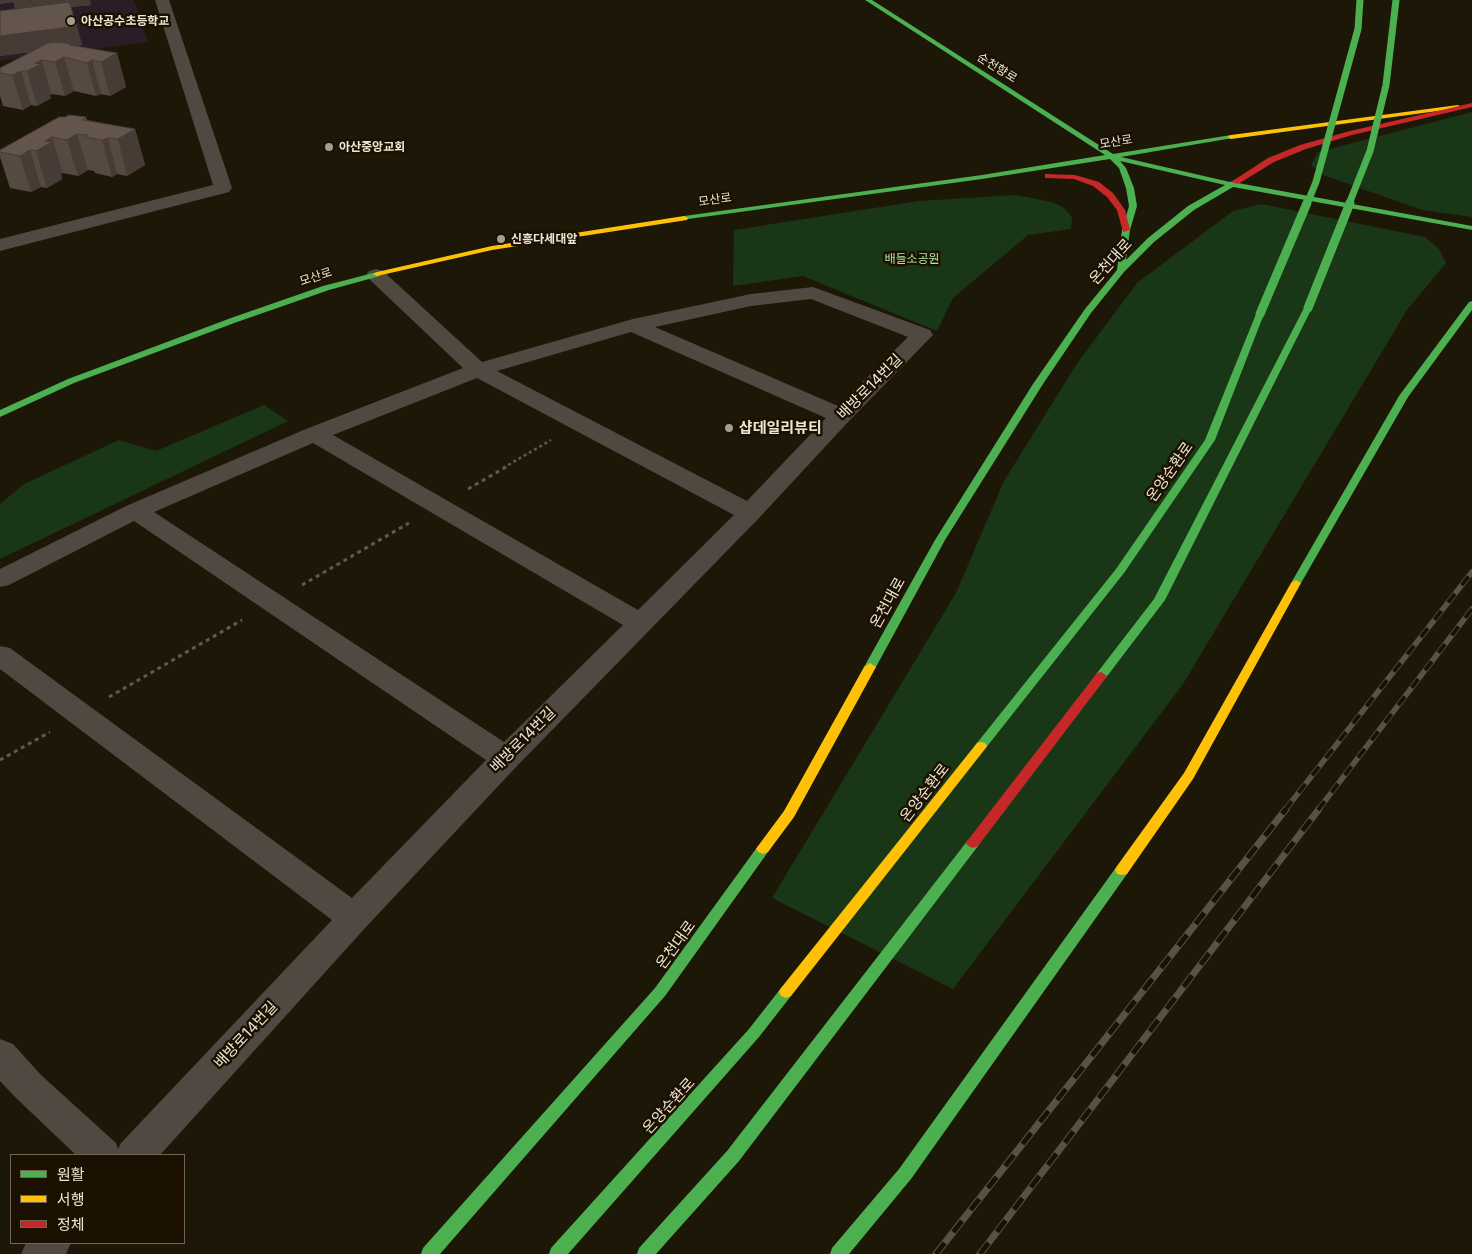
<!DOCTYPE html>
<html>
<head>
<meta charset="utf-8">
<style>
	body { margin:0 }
	#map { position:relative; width:1472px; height:1254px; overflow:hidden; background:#1d1708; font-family:Inter,"Noto Sans KR",sans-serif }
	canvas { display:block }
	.legend { position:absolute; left:10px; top:1154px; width:175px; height:90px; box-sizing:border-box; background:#1c1100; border:1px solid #706655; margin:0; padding:6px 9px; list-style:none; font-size:15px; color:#ede6d5 }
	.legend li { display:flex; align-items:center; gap:10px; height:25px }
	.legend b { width:25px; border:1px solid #706655 }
</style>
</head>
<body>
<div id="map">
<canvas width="1472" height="1254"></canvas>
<ul class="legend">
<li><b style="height:6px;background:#4caf50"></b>원활</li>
<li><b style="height:6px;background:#ffc107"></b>서행</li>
<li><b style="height:6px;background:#c62828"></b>정체</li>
</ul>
</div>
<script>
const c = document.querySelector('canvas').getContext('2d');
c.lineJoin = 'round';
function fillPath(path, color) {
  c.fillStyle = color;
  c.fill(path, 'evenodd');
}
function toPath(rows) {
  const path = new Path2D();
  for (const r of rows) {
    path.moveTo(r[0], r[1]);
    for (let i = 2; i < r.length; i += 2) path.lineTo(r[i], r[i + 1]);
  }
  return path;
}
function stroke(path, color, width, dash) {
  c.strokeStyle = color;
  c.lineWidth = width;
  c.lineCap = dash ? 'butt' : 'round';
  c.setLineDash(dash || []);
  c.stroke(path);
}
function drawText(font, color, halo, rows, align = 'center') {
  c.font = font + ' Inter,"Noto Sans KR",sans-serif';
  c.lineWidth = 5;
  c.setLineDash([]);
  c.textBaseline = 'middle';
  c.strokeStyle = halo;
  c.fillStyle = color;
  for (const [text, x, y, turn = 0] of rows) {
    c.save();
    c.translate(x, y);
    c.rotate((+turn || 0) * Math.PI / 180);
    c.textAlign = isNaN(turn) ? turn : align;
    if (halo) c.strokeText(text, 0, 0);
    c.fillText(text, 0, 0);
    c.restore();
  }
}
fillPath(toPath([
	[0,0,134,0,148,42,0,61]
]), '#2b1d25');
fillPath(toPath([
	[1472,112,1472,217,1422,210,1323,175,1311,165,1318,152],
	[1016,195,1052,202,1064,208,1072,217,1071,229,1028,235,953,298,937,331,803,276,733,286,734,230,919,201],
	[1261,204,1425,237,1439,249,1446,263,1407,310,1183,684,953,989,772,898,956,593,1004,481,1076,365,1137,283,1233,211],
	[264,405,288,421,0,559,0,504,24,484,119,440,156,451]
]), '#193717');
stroke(toPath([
	[503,468,551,440]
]), '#5e5a52', 2.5, [3, 3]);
stroke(toPath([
	[468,489,506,467],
	[302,585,409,523],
	[109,697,242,620],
	[0,760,50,732]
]), '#5e5a52', 3, [4, 4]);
fillPath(toPath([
	[155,0,169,0,232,188,229,192,0,251,0,239,213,185,155,0],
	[376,269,383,271,482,362,633,319,751,294,813,287,930,330,933,335,849,421,759,518,517,766,366,927,160,1155,76,1155,15,1097,0,1081,0,1039,13,1044,41,1075,116,1143,118,1149,121,1143,332,920,0,669,0,646,10,648,352,898,486,760,134,521,9,585,0,587,0,569,126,506,306,429,463,368,369,279,366,275,369,271,376,269],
	[811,299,908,337,838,406,655,327,751,306,811,299],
	[631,332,826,418,747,501,497,371,631,332],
	[477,378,734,515,638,610,333,435,477,378],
	[313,443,623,625,504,742,154,512,313,443],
	[26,1243,71,1243,66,1254,21,1254,26,1243]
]), '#4f4941');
fillPath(toPath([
	[865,0,872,0,1113,154,1231,135,1235,137,1233,138,1121,157,1230,182,1235,180,1238,180,1238,183,1472,226,1472,230,1233,187,1194,210,1154,242,1124,272,1091,313,1043,384,945,540,876,667,870,671,864,667,935,540,1033,384,1085,309,1117,270,1122,230,1129,206,1126,188,1119,168,1110,159,982,179,681,220,680,218,684,216,982,175,1105,155,865,0],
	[1120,161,1225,185,1188,206,1148,238,1126,260,1130,230,1137,206,1134,188,1126,168,1120,161],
	[377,272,380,272,380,276,329,290,237,322,74,383,0,417,0,410,68,379,231,318,323,286,377,272],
	[1472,301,1472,310,1408,397,1301,583,1300,585,1292,585,1291,583,1399,396,1469,302,1472,301],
	[1308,305,1312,308,1165,600,1105,679,1097,679,1095,676,1097,673,1154,599,1304,308,1308,305],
	[1260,311,1264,314,1215,440,1124,573,985,749,977,749,975,746,977,743,1116,569,1205,440,1256,314,1260,311],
	[973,838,978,840,980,843,978,846,739,1161,656,1254,637,1254,639,1248,727,1151,968,840,973,838],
	[763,844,768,846,770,849,768,852,665,996,440,1254,421,1254,423,1248,655,988,758,846,763,844],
	[1122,865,1127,866,1129,870,1127,874,911,1179,849,1254,830,1254,832,1248,899,1169,1117,866,1122,865],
	[786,986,791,988,793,992,791,996,759,1037,568,1254,549,1254,551,1248,749,1029,781,988,786,986]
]), '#4caf50');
fillPath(toPath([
	[1458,105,1460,106,1460,108,1231,139,1227,137,1231,135,1458,105],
	[684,216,688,218,687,220,492,250,377,276,373,274,377,272,492,246,684,216],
	[1296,580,1301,583,1193,779,1127,874,1122,875,1117,874,1115,870,1117,866,1184,773,1291,583,1296,580],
	[870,663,876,667,794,817,768,852,763,854,758,852,756,849,758,846,784,811,864,667,870,663],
	[981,742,985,743,987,746,985,749,791,996,786,998,781,996,779,992,781,988,977,743,981,742]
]), '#ffc107');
fillPath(toPath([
	[1472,103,1472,107,1352,135,1306,149,1274,162,1238,184,1231,182,1268,158,1300,145,1350,131,1472,103],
	[1045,174,1075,175,1099,182,1113,193,1125,210,1130,230,1123,232,1117,210,1107,197,1093,186,1074,179,1048,178,1045,178,1045,174],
	[1101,672,1107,676,1105,679,978,846,973,848,968,846,966,843,968,840,1097,673,1101,672]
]), '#c62828');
const railFar1 = toPath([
	[1285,810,1472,572],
	[1318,810,1472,609]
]);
const rail = toPath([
	[936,1254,1286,809],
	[980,1254,1319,809]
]);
stroke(railFar1, '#575248', 5.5);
stroke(rail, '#575248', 7);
stroke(railFar1, '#1c1100', 4, [11]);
stroke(rail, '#1c1100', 5, [14]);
stroke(toPath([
	[1307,204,1316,182,1358,29,1360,0],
	[1349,204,1370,151,1386,85,1396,0]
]), '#4caf50', 7);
stroke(toPath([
	[1308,308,1350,203],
	[1260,314,1307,203]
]), '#4caf50', 9);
fillPath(toPath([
	[0,0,91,5,71,7,82,45,73,46,117,53,126,87,110,96,101,94,96,96,74,91,65,96,51,94,50,95,51,98,37,106,31,105,23,110,3,106,0,96,0,68,31,52,0,56,0,11,15,9,13,2,0,4],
	[65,117,86,117,87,120,135,129,145,165,127,176,117,174,112,177,95,173,94,171,88,170,78,176,63,173,61,174,62,179,47,188,41,187,31,192,10,188,0,157,0,150]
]), '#564941');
fillPath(toPath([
	[0,0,90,0,91,5,17,14,13,2,0,4],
	[77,26,82,45,0,56,0,36],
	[117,53,126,87,110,96,101,62],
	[64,57,74,91,65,96,55,62],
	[42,60,51,94,50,95,51,98,37,106,27,71,35,63],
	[92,60,101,94,96,96,87,63],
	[21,71,31,105,23,110,12,75],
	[135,129,145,165,127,176,118,139],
	[77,134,88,170,78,176,67,140],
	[52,137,63,173,61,174,62,179,47,188,36,151,45,141],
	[108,138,117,174,112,177,102,140],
	[30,150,41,187,31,192,20,156]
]), '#463c35');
const building = toPath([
	[69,2,77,26,0,36,0,11,69,2],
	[57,42,73,44,69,45,117,53,101,62,92,60,87,63,64,57,55,62,42,60,35,63,41,64,27,71,21,71,12,75,0,73,0,68,48,43,57,42],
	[69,115,86,117,82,120,135,129,118,139,108,138,102,140,85,137,88,135,77,134,67,140,52,137,45,141,52,142,36,151,30,150,20,156,0,152,0,150,59,117,65,117,69,115]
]);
fillPath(building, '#64554c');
stroke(building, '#463c35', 1);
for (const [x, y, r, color] of [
	[71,21,5,"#a49e8d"],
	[329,147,5,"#a49e8d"],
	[501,239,5,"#a49e8d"],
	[729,428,5,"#a49e8d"]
]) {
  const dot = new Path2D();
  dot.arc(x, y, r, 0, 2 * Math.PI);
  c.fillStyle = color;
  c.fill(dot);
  stroke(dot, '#1c1100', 2);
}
drawText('bold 12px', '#ede6d5', '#1c1100', [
	["아산공수초등학교",81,21],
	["아산중앙교회",339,147],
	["신흥다세대앞",511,239]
], 'left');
drawText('12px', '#ede6d5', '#1c1100', [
	["순천향로",997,68,32],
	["모산로",1116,142,-9],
	["모산로",715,200,-8],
	["모산로",316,277,-18]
]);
drawText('12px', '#a7e9a5', '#1c1100', [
	["배들소공원",912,259]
]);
drawText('15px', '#ede6d5', '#1c1100', [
	["온천대로",1111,262,-48],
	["배방로14번길",870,387,-45],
	["온양순환로",1170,472,-55],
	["온천대로",888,603,-61],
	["배방로14번길",523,740,-45],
	["온양순환로",925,793,-52],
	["온천대로",676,945,-54],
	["배방로14번길",246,1035,-47],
	["온양순환로",669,1106,-48]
]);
drawText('bold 15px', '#ede6d5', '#1c1100', [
	["샵데일리뷰티",739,428]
], 'left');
</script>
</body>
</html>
